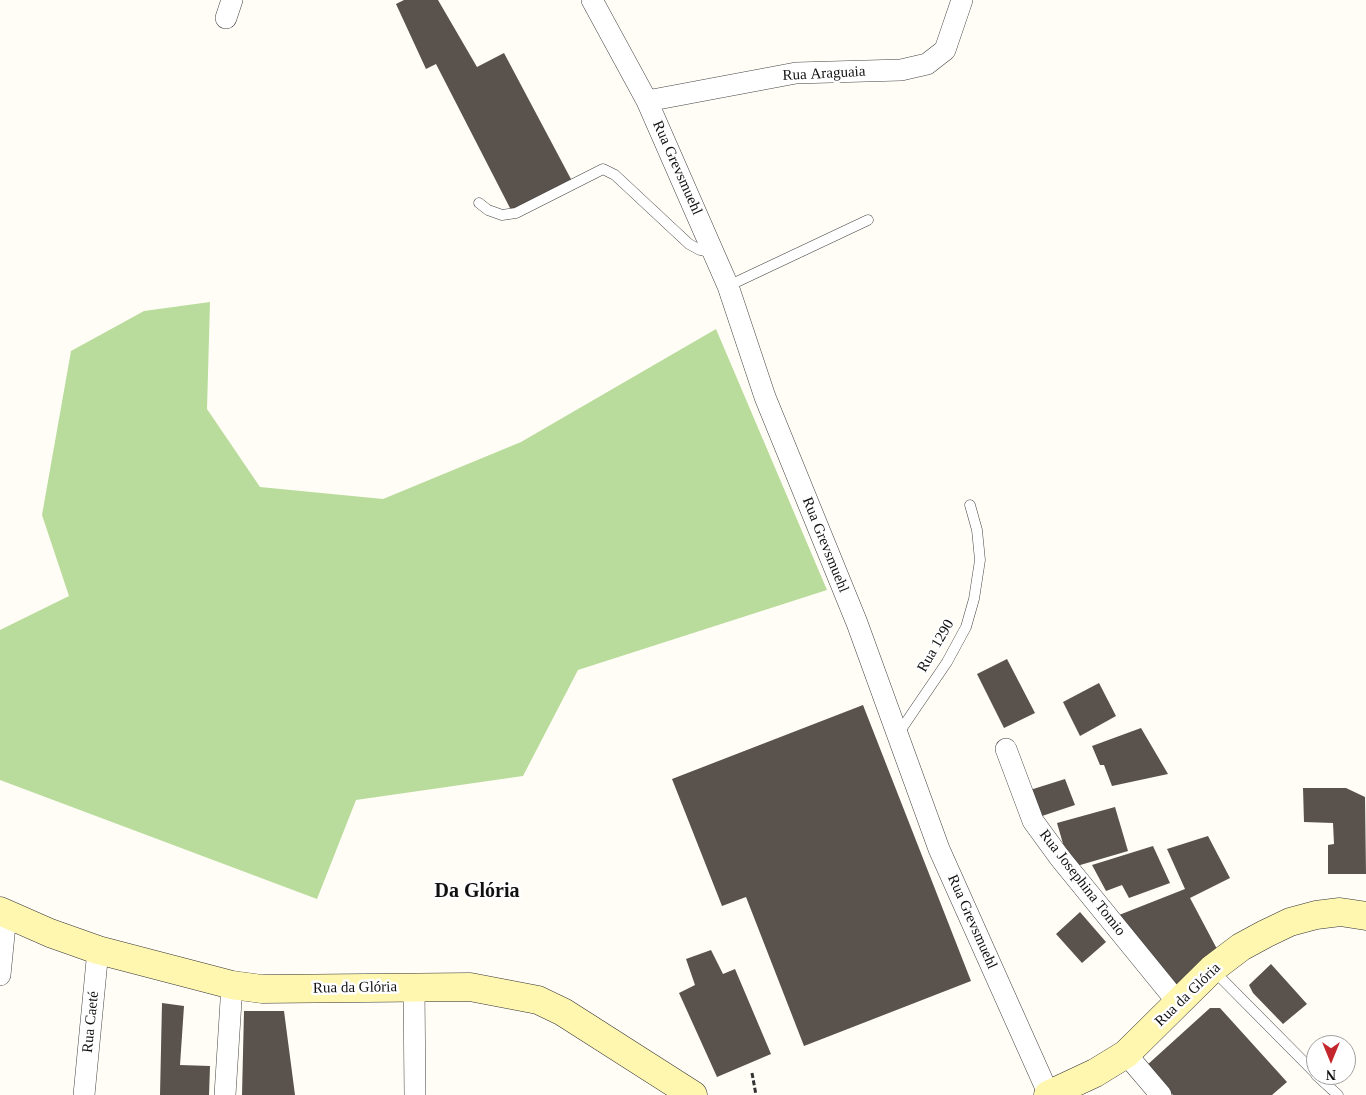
<!DOCTYPE html>
<html>
<head>
<meta charset="utf-8">
<style>
	body { margin:0 }
	#map { position:relative; width:1366px; height:1095px; overflow:hidden; background:#fffdf5; font-family:"Times New Roman",serif }
	canvas { display:block }
	.north { position:absolute; left:1306px; top:1035px; width:50px; height:50px; box-sizing:border-box; background:#fff; border:1px solid #a0a0a0; border-radius:50%; rotate:180deg; font-size:14px; font-weight:700; line-height:20px; text-align:center; color:#111 }
	.north::after { content:''; display:block; margin:auto; width:18px; height:22px; background:#c4262e; clip-path:polygon(50% 0,100% 100%,50% 72%,0 100%) }
</style>
</head>
<body>
<div id="map">
<canvas width="1366" height="1095"></canvas>
<div class="north">N</div>
</div>
<script>
const c = document.querySelector('canvas').getContext('2d');
c.lineJoin = 'round';
function fillPath(path, color) {
  c.fillStyle = color;
  c.fill(path, 'evenodd');
}
function toPath(rows) {
  const path = new Path2D();
  for (const r of rows) {
    path.moveTo(r[0], r[1]);
    for (let i = 2; i < r.length; i += 2) path.lineTo(r[i], r[i + 1]);
  }
  return path;
}
function stroke(path, color, width, dash) {
  c.strokeStyle = color;
  c.lineWidth = width;
  c.lineCap = dash ? 'butt' : 'round';
  c.setLineDash(dash || []);
  c.stroke(path);
}
function drawText(font, color, halo, rows, align = 'center') {
  c.font = font + ' "Times New Roman",serif';
  c.lineWidth = 5;
  c.setLineDash([]);
  c.textBaseline = 'middle';
  c.strokeStyle = halo;
  c.fillStyle = color;
  for (const [text, x, y, turn = 0] of rows) {
    c.save();
    c.translate(x, y);
    c.rotate((+turn || 0) * Math.PI / 180);
    c.textAlign = isNaN(turn) ? turn : align;
    if (halo) c.strokeText(text, 0, 0);
    c.fillText(text, 0, 0);
    c.restore();
  }
}
fillPath(toPath([
	[210,302,207,409,260,487,383,499,521,442,716,329,827,590,578,670,523,776,356,800,317,899,0,780,0,630,69,596,42,515,71,351,144,311]
]), '#b9dc9c');
fillPath(toPath([
	[404,0,438,0,477,67,504,53,572,181,511,210,436,64,426,69,396,4],
	[1007,659,1035,713,1004,728,977,674],
	[1099,683,1116,716,1080,736,1063,702],
	[863,705,971,981,804,1046,746,897,722,906,672,779],
	[1141,728,1168,774,1112,786,1104,765,1100,765,1092,746],
	[1065,779,1075,805,1039,817,1030,790],
	[1303,788,1346,788,1365,797,1366,874,1328,874,1328,845,1334,844,1333,823,1304,822],
	[1115,807,1128,851,1070,868,1057,823],
	[1208,836,1230,878,1190,898,1217,949,1177,985,1114,917,1185,889,1167,849],
	[1153,846,1170,883,1129,898,1122,885,1106,891,1092,865],
	[1080,912,1106,942,1082,963,1056,934],
	[711,950,723,974,735,969,771,1054,717,1077,679,993,695,985,686,959],
	[1271,964,1307,1004,1283,1024,1253,993,1249,985],
	[162,1003,184,1006,180,1065,210,1066,209,1095,160,1095],
	[1210,1008,1220,1008,1287,1082,1272,1095,1173,1095,1146,1066],
	[244,1011,284,1011,295,1095,242,1095]
]), '#5a524d');
const lane = toPath([
	[479,203,488,210,502,215,516,213,603,169,615,175,689,244,700,250,713,253],
	[728,286,868,220],
	[898,734,947,662,966,627,974,599,980,560,977,530,970,505],
	[1213,970,1316,1074],
	[1316,1075,1338,1095]
]);
const street = toPath([
	[592,0,647,101,728,286,765,397,857,623,939,849,1049,1095],
	[226,18,232,0],
	[647,101,796,73,901,70,927,64,945,50,962,0],
	[1006,749,1033,821,1060,858,1179,1004],
	[0,975,6,915],
	[414,987,415,1095],
	[1126,1054,1161,1095],
	[84,1095,98,950],
	[225,1095,232,985]
]);
const secondary = toPath([
	[0,911,50,933,98,950,232,985,262,989,470,987,538,1000,563,1012,693,1095],
	[1048,1095,1095,1073,1126,1054,1212,969,1241,947,1265,934,1290,922,1316,915,1340,912,1366,916]
]);
stroke(lane, '#444', 11);
stroke(street, '#444', 22);
stroke(secondary, '#333', 29);
stroke(toPath([
	[752,1073,756,1095]
]), '#333', 3, [5, 2.5]);
stroke(lane, '#fff', 10);
stroke(street, '#fff', 21);
stroke(secondary, '#fff6b0', 28);
drawText('15px', '#111', '#fff', [
	["Rua Araguaia",824,74,-3],
	["Rua Grevsmuehl",677,168,66],
	["Rua Grevsmuehl",825,545,68],
	["Rua 1290",936,646,-60],
	["Rua Josephina Tomio",1082,883,52],
	["Rua Grevsmuehl",972,922,66],
	["Rua da Glória",355,988,-1],
	["Rua da Glória",1188,995,-44],
	["Rua Caeté",91,1022,-84]
]);
drawText('bold 20px', '#111', '#fff', [
	["Da Glória",477,892]
]);
</script>
</body>
</html>
